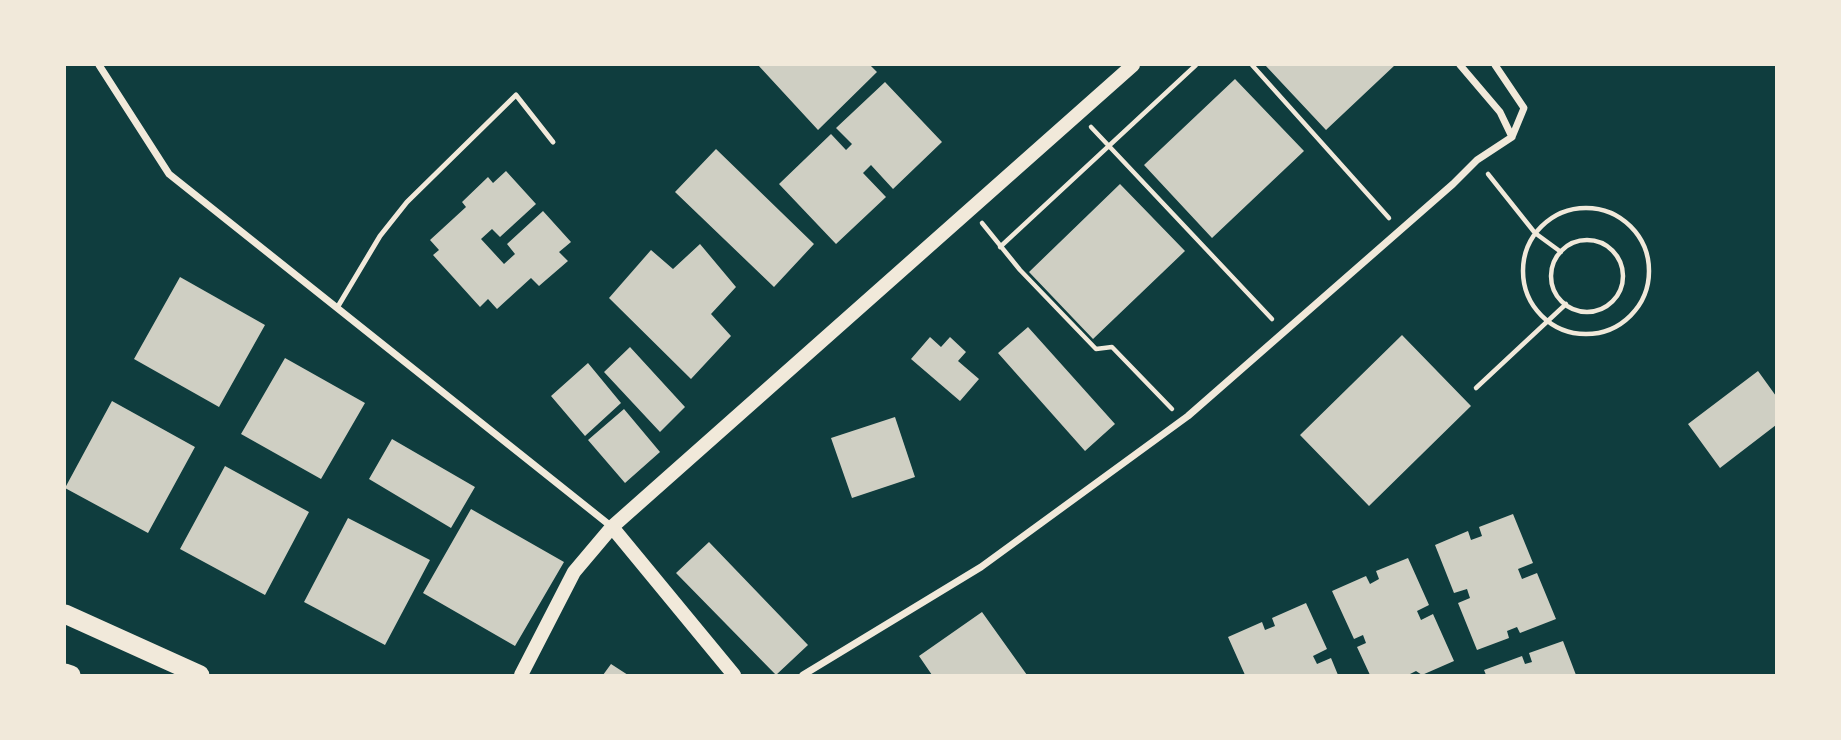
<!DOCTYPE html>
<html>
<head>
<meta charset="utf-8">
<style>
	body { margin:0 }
	#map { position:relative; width:1841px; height:740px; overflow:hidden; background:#0f3d3e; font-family:"PT Sans",sans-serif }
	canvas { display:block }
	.frame { position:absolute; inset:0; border:66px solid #f1e9da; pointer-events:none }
</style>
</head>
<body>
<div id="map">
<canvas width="1841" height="740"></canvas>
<div class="frame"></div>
</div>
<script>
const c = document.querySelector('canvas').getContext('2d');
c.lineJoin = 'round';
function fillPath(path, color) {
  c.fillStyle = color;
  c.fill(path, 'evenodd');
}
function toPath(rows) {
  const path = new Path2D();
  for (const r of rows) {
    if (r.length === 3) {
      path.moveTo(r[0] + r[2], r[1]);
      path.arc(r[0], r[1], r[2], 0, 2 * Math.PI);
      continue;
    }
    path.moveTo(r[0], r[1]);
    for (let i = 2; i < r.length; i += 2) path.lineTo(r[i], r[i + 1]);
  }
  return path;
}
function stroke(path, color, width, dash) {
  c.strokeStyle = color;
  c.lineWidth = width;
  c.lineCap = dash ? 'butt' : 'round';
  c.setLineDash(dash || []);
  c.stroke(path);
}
fillPath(toPath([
	[758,65,870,65,877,72,818,130],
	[1265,65,1395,65,1326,130],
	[1235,79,1304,151,1212,238,1144,165],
	[885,82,942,142,893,189,871,165,863,173,886,197,836,244,779,184,831,134,846,150,852,144,836,128],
	[716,149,814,244,774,287,675,192],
	[506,171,536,204,500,237,492,229,481,239,504,264,515,254,507,244,543,211,571,242,559,252,568,261,539,286,531,278,497,309,488,299,480,307,433,255,439,250,430,240,466,207,462,202,488,177,493,183],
	[1120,184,1185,251,1093,339,1029,272],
	[700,244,736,287,711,314,731,336,691,379,609,298,651,250,673,269],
	[180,277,265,325,219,407,134,359],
	[1028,327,1115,424,1085,451,998,353],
	[1402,335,1471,406,1369,506,1300,435],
	[930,337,941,347,950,337,966,352,958,361,979,379,960,401,911,359],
	[630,347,685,407,660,432,604,372],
	[285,358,365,403,321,479,241,434],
	[588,363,621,403,585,436,551,396],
	[1758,371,1776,396,1776,425,1720,468,1688,424],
	[112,401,195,447,148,533,65,488],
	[624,409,660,452,625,483,588,440],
	[895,417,915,477,852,498,831,438],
	[392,439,475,487,451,528,369,479],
	[225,466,309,512,265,595,180,549],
	[471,509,564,562,515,646,423,593],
	[1513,514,1533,563,1518,569,1522,579,1537,573,1556,619,1520,633,1517,627,1507,631,1509,638,1477,650,1458,603,1470,598,1467,589,1454,593,1435,545,1468,531,1471,540,1482,536,1479,527],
	[348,518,430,560,385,645,304,602],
	[709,542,808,645,776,675,676,573],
	[1408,558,1429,605,1417,611,1421,620,1433,614,1454,661,1422,675,1416,671,1408,675,1370,675,1357,647,1366,643,1363,635,1354,639,1332,591,1366,576,1370,584,1379,579,1376,571],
	[1306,603,1327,649,1313,656,1317,664,1331,658,1338,675,1245,675,1228,637,1262,622,1265,630,1275,626,1272,618],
	[982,612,1027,675,932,675,919,656],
	[1563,641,1576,675,1486,675,1484,670,1522,656,1525,664,1532,662,1529,653],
	[611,664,628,675,603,675]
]), '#cfcfc3');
stroke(toPath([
	[1252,65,1389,218],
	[1091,127,1272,319],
	[1488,174,1535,233,1561,252],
	[1586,271,63],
	[982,223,1020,270,1096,349,1112,347,1172,409],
	[1587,276,36],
	[1000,247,1196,65],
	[1476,388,1566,304]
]), '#f1e9da', 4.5);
stroke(toPath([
	[337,308,380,236,407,202,516,95,553,142]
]), '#f1e9da', 5);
stroke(toPath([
	[99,65,169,174,612,527],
	[1460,65,1500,112,1512,137],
	[1495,65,1524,108,1512,137],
	[803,675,981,567,1188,416,1453,184,1477,160,1512,137]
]), '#f1e9da', 7);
stroke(toPath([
	[612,527,734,675],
	[521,675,574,572,612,527,1133,65]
]), '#f1e9da', 14);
stroke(toPath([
	[65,614,200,675],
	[65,673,71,675]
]), '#f1e9da', 19);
</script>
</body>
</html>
